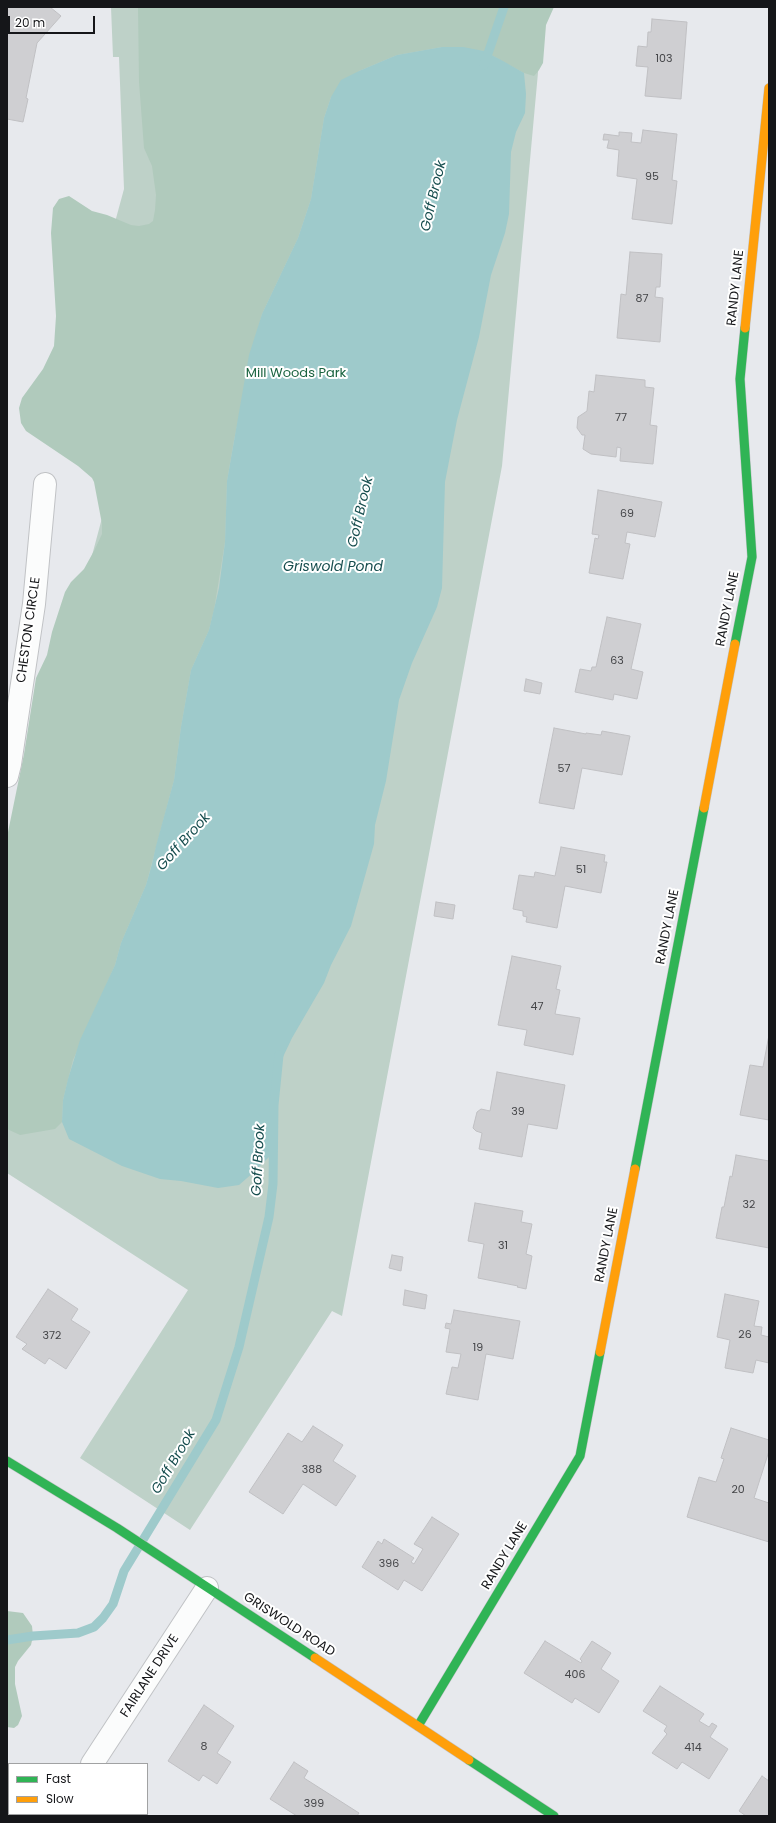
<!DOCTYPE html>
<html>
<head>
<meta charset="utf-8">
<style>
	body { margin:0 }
	#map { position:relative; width:776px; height:1823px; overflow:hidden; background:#e7e9ed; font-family:Poppins,sans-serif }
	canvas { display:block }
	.frame { position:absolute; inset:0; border:8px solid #151619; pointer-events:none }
	.legend { position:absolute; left:8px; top:1763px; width:140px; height:52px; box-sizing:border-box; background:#fff; border:1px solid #a1a2a3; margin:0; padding:5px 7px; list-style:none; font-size:12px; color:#151619 }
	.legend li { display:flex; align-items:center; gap:8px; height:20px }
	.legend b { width:20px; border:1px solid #a1a2a3 }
	.scale { position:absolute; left:8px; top:16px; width:87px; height:18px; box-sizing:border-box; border:2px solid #151619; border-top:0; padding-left:5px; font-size:12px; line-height:14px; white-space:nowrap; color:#151619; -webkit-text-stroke:3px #fff; paint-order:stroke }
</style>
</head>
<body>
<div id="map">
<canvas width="776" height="1823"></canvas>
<div class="frame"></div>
<ul class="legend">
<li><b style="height:5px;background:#30b455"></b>Fast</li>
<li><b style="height:5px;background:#ff9f0a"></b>Slow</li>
</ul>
<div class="scale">20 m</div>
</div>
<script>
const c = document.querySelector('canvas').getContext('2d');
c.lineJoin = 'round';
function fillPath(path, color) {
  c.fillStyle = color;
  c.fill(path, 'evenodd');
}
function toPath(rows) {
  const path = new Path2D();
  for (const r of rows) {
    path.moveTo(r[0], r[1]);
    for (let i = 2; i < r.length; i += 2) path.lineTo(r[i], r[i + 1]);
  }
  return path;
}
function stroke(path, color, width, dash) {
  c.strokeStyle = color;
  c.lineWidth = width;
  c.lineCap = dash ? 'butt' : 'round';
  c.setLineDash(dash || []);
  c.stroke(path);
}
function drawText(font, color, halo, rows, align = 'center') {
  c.font = font + ' Poppins,sans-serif';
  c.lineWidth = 4;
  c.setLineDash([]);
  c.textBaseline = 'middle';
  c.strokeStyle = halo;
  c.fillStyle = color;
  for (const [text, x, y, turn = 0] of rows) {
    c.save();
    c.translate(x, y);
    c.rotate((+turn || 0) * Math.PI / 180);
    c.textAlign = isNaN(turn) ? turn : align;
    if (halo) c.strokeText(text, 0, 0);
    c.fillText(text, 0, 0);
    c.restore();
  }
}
fillPath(toPath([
	[111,7,544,7,502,466,342,1316,332,1311,190,1530,80,1458,188,1290,7,1173,7,874,106,503,107,490,59,428,124,189,119,57,113,57]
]), '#bed1c8');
fillPath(toPath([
	[138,7,554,7,546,25,543,63,539,70,534,76,524,73,484,51,442,47,397,55,359,71,331,97,324,118,311,199,298,238,262,314,256,335,234,440,227,481,225,542,214,610,209,630,191,670,181,727,174,780,146,885,121,943,115,965,73,1060,63,1100,62,1122,55,1129,20,1135,7,1129,7,837,24,754,36,678,47,655,52,632,65,592,71,582,84,569,95,549,102,534,102,524,94,482,92,478,78,466,26,431,21,423,19,408,22,398,43,369,54,346,56,316,51,233,53,208,59,199,69,196,92,211,107,215,131,225,139,226,149,224,153,221,155,210,156,195,152,166,144,148,139,82],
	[7,1611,23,1613,32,1626,33,1636,31,1645,18,1661,15,1667,15,1684,22,1716,18,1725,14,1728,7,1727]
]), '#b0cabc');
fillPath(toPath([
	[442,47,463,47,484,51,503,61,524,73,526,94,525,113,516,132,511,152,509,214,505,233,491,275,479,337,457,420,445,482,442,588,437,607,412,663,399,700,386,781,375,825,374,844,351,926,331,965,324,983,292,1038,274,1076,271,1096,273,1135,270,1156,254,1172,239,1185,218,1188,181,1181,160,1179,122,1166,69,1139,62,1122,63,1100,68,1079,80,1040,115,965,121,943,146,885,152,864,156,846,174,780,181,727,191,670,209,630,219,588,225,542,227,481,249,355,262,314,298,238,311,199,324,118,331,97,341,80,359,71,397,55]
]), '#9ecacb');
stroke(toPath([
	[484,65,504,7],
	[7,1640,33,1636,78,1633,94,1627,103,1618,113,1604,124,1571,216,1420,239,1347,269,1217,273,1184,274,1105,279,1055]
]), '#9ecacb', 9);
const building = toPath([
	[7,7,50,7,61,16,37,43,26,98,28,99,23,122,7,119,7,7],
	[652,19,687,22,681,99,645,96,648,67,636,66,638,46,647,47,648,32,651,32,652,19],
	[643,130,677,134,672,180,677,181,672,224,632,219,637,179,617,176,619,150,607,148,609,140,603,140,604,134,619,136,619,132,632,133,631,142,641,143,643,130],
	[630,252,662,254,660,287,656,287,655,297,663,298,660,342,617,338,621,294,626,295,630,252],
	[596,375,645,380,645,387,654,388,650,425,657,426,653,464,620,461,621,448,617,447,616,457,591,454,583,449,585,435,582,435,577,428,578,417,587,411,589,391,594,392,596,375],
	[598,490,662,502,655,537,627,532,625,543,630,544,623,579,589,573,595,538,598,539,599,535,592,534,598,490],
	[607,617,641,624,631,669,643,672,637,699,614,694,613,700,575,692,580,669,591,671,592,667,596,667,607,617],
	[526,679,542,683,540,694,524,691,526,679],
	[554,728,586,734,586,733,601,735,602,731,630,736,622,775,582,768,574,809,539,803,554,728],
	[561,847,605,855,604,862,607,862,601,893,565,886,557,928,526,922,527,917,523,916,523,911,513,909,519,875,534,877,535,872,555,876,561,847],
	[436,902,455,905,453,919,434,916,436,902],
	[512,956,561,966,556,989,560,990,555,1014,580,1018,573,1055,524,1045,527,1030,498,1025,512,956],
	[769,1035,769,1120,740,1115,750,1065,763,1067,769,1035],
	[497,1072,565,1085,557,1129,528,1124,522,1157,479,1149,482,1133,476,1131,473,1128,477,1112,481,1109,490,1111,497,1072],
	[736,1155,769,1161,769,1248,716,1238,722,1207,724,1207,730,1176,732,1177,736,1155],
	[475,1203,523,1211,521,1222,532,1224,526,1254,532,1256,526,1289,517,1287,518,1286,478,1278,484,1244,468,1241,475,1203],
	[392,1255,403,1257,401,1271,389,1268,392,1255],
	[48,1289,78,1309,71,1320,90,1332,66,1369,49,1358,45,1364,22,1349,27,1344,16,1337,48,1289],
	[405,1290,427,1295,425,1309,403,1305,405,1290],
	[725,1294,759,1301,754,1326,762,1327,761,1335,769,1337,769,1363,756,1360,753,1373,725,1368,730,1340,717,1337,725,1294],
	[454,1310,520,1321,513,1359,486,1354,478,1400,446,1394,452,1367,458,1368,461,1354,446,1352,450,1329,445,1328,446,1323,451,1324,454,1310],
	[313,1426,343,1445,333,1461,356,1476,336,1506,303,1484,283,1514,249,1492,288,1433,302,1442,313,1426],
	[731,1428,769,1440,769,1451,754,1498,769,1503,769,1542,687,1517,699,1477,716,1482,724,1459,721,1458,731,1428],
	[432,1517,459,1534,422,1591,404,1580,398,1590,362,1567,378,1541,382,1544,384,1539,414,1558,411,1562,414,1564,423,1549,414,1544,432,1517],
	[545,1641,581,1663,582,1661,580,1659,592,1641,611,1653,601,1669,619,1681,599,1713,575,1698,572,1703,524,1673,545,1641],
	[660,1686,704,1714,699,1721,709,1727,712,1723,717,1726,710,1737,728,1749,709,1779,682,1762,677,1769,652,1753,667,1734,664,1731,667,1726,643,1711,660,1686],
	[204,1705,234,1726,217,1753,231,1762,217,1784,203,1775,199,1781,168,1761,204,1705],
	[294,1762,308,1771,304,1778,359,1813,357,1816,297,1816,270,1799,294,1762],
	[762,1776,769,1781,769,1816,746,1816,739,1811,762,1776]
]);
fillPath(building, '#cfcfd2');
stroke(building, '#c0c0c3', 1);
const street = toPath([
	[7,776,10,764,34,604,45,484],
	[92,1764,207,1588],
	[60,1816,61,1814]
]);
const fast = toPath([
	[735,644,752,557,740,379,745,328],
	[635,1169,704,808],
	[7,1461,117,1528,315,1658],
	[418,1726,580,1456,600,1352],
	[469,1760,554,1816]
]);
const slow = toPath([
	[745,328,769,88],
	[704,808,735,644],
	[600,1352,635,1169],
	[315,1658,469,1760]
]);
stroke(street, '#c0c2c5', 24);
stroke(fast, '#c0c2c5', 10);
stroke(slow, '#c0c2c5', 10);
stroke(street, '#fbfcfc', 22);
stroke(fast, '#30b455', 9);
stroke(slow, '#ff9f0a', 9);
drawText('11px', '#444548', null, [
	["103",664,59],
	["95",652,177],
	["87",642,299],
	["77",621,418],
	["69",627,514],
	["63",617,661],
	["57",564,769],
	["51",581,870],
	["47",537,1007],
	["39",518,1112],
	["32",749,1205],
	["31",503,1246],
	["26",745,1335],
	["372",52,1336],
	["19",478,1348],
	["388",312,1470],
	["20",738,1490],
	["396",389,1564],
	["406",575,1675],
	["8",204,1747],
	["414",693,1748],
	["399",314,1804]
]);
drawText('13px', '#151619', '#fff', [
	["RANDY LANE",736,288,-84],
	["RANDY LANE",728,609,-79],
	["CHESTON CIRCLE",29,630,-82],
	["RANDY LANE",668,927,-79],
	["RANDY LANE",607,1245,-79],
	["RANDY LANE",505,1556,-59],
	["GRISWOLD ROAD",289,1625,33],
	["FAIRLANE DRIVE",150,1676,-57]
]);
drawText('13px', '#19633f', '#fff', [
	["Mill Woods Park",296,374]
]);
drawText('italic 14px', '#164d4e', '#fff', [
	["Goff Brook",434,196,-77],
	["Goff Brook",361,512,-77],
	["Griswold Pond",333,567],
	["Goff Brook",184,842,-48],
	["Goff Brook",259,1160,-87],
	["Goff Brook",174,1462,-59]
]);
</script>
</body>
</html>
